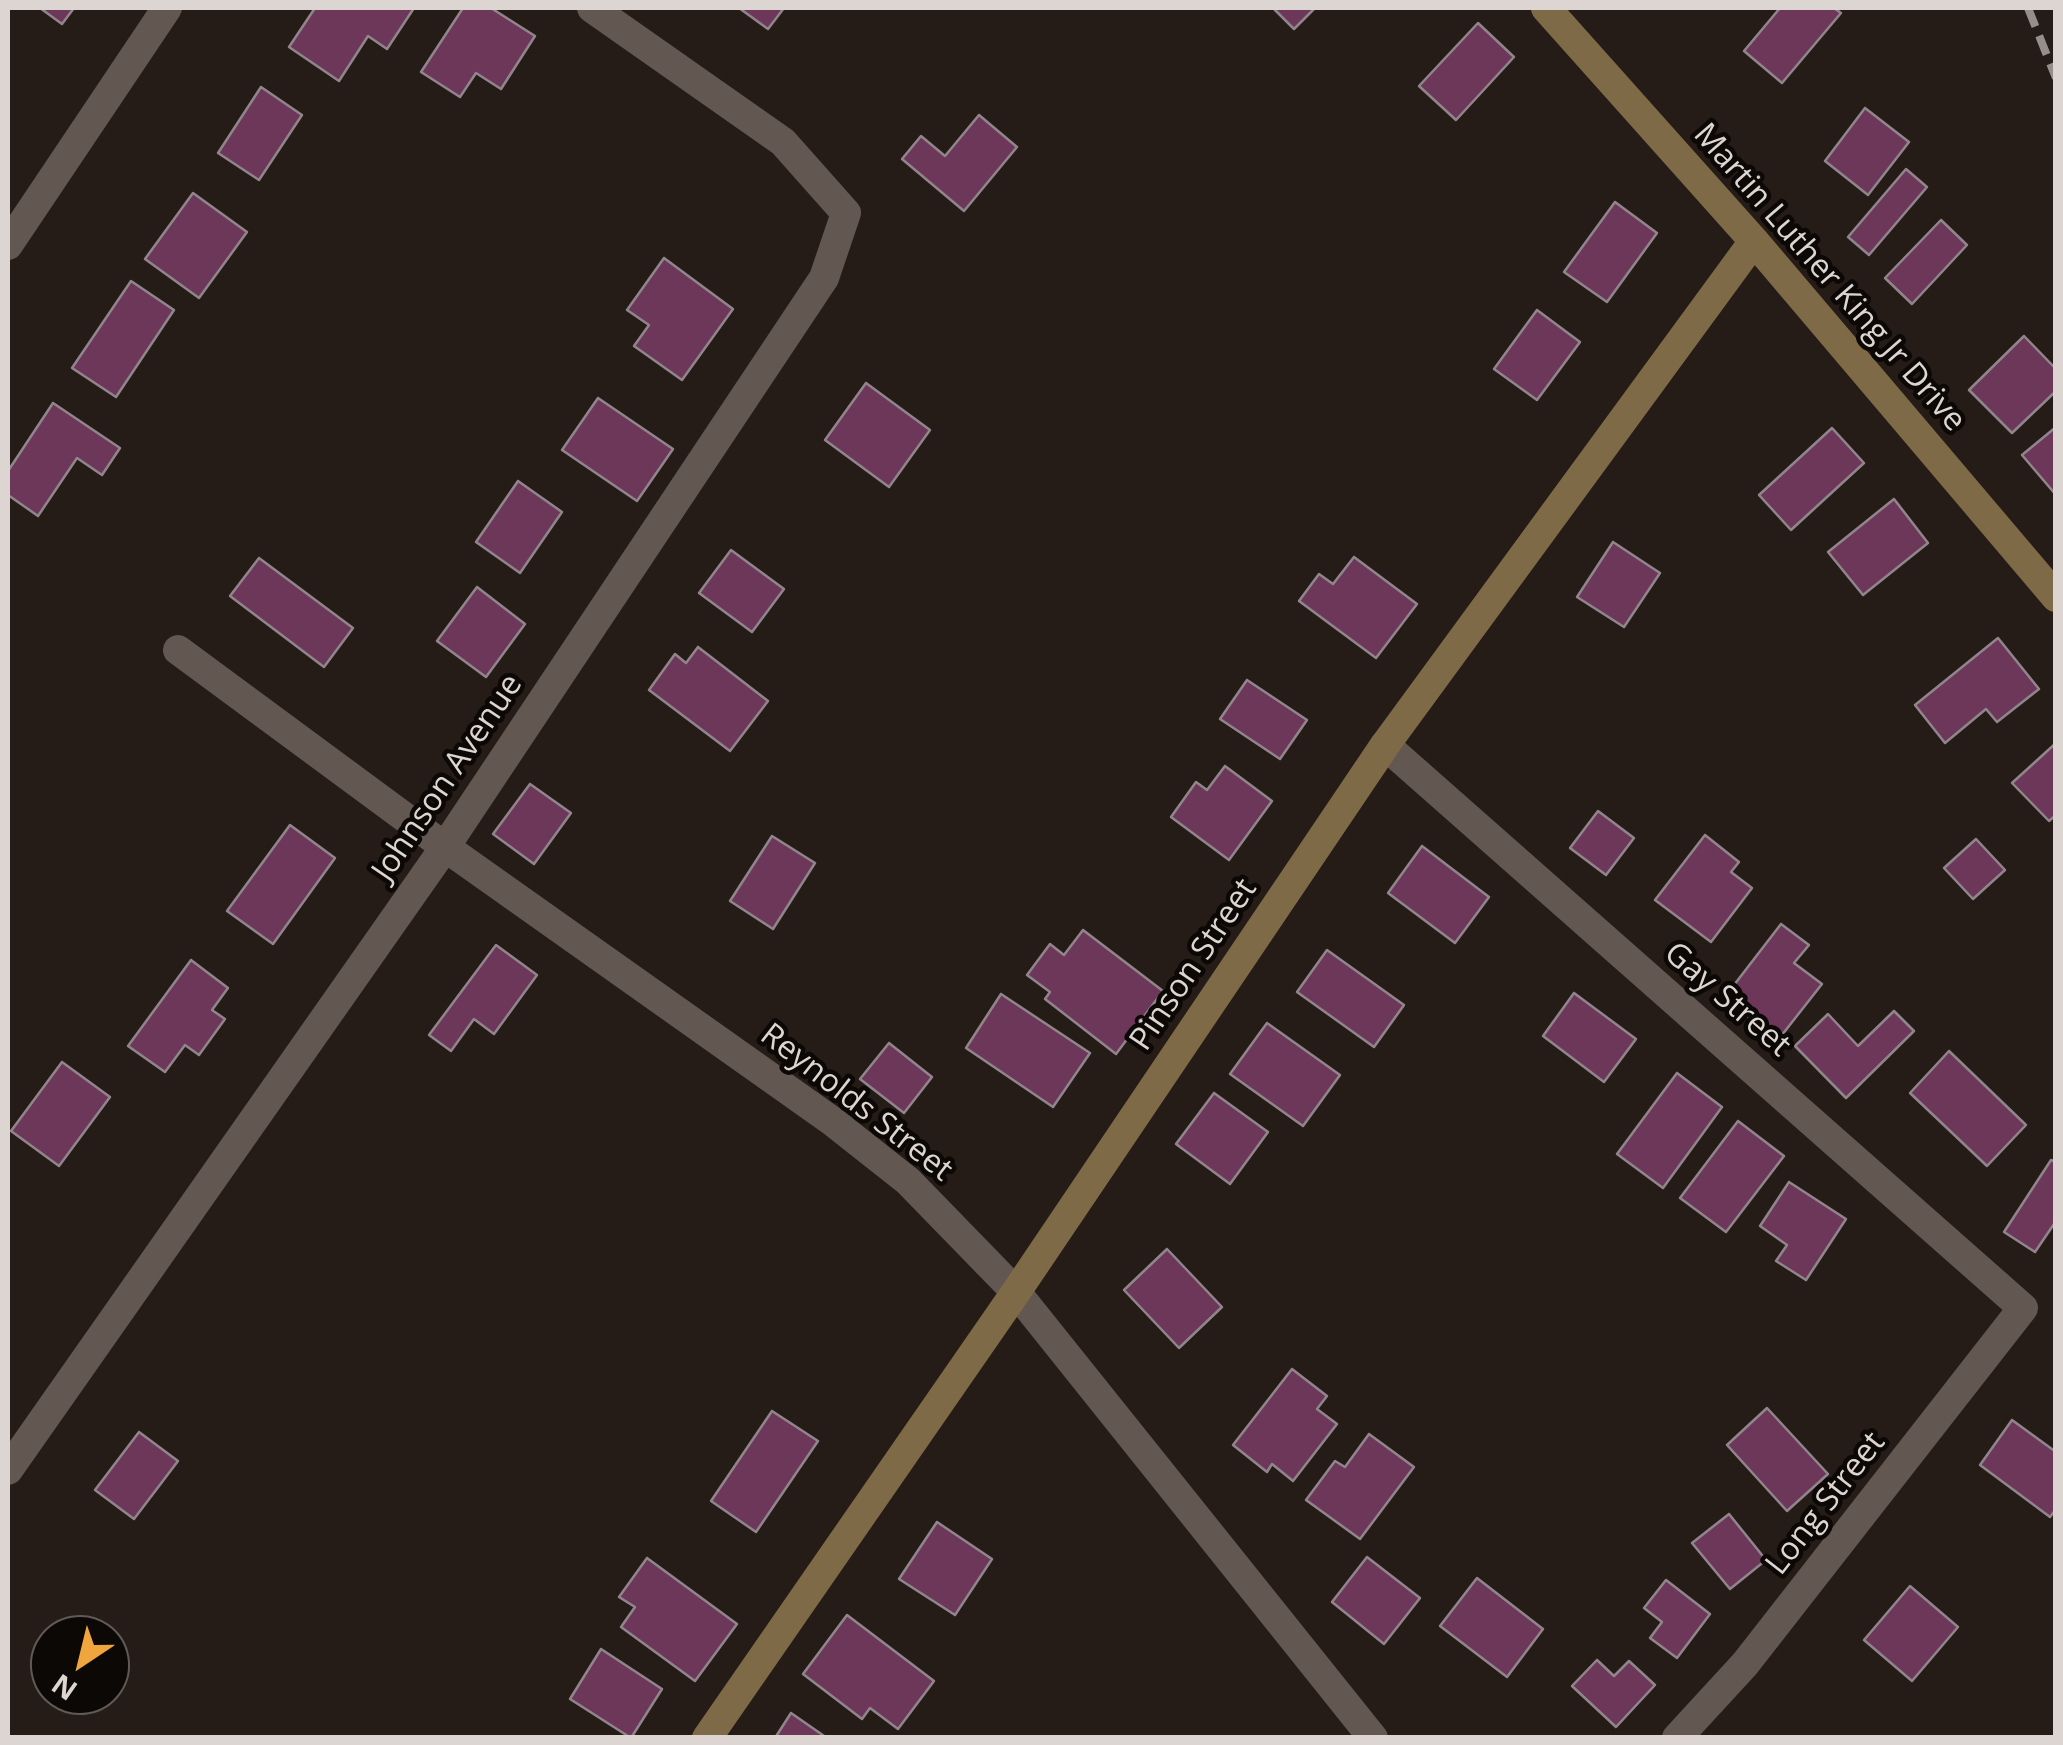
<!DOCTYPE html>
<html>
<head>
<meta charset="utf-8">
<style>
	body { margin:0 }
	#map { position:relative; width:2063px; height:1745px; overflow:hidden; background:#251c17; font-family:"Open Sans",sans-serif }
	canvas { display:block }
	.frame { position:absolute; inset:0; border:10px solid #dcd5d1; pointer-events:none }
	.north { position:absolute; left:30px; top:1615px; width:100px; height:100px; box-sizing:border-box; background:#0b0806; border:2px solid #5f5a57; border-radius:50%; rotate:215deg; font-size:28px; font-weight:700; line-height:40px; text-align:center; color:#dcd5d1 }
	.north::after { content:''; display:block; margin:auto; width:35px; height:45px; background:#efa73d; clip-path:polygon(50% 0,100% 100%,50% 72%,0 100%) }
</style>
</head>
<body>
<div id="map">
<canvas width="2063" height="1745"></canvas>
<div class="frame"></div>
<div class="north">N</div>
</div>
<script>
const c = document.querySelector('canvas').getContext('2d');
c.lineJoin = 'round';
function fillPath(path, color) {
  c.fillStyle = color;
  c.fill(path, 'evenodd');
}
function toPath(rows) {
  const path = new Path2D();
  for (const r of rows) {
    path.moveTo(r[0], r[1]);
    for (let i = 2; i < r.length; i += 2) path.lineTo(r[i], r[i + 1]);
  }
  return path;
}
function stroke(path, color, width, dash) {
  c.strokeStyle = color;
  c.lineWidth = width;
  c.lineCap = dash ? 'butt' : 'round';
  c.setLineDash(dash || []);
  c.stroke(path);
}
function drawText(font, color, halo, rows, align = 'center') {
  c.font = font + ' "Open Sans",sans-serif';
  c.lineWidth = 9;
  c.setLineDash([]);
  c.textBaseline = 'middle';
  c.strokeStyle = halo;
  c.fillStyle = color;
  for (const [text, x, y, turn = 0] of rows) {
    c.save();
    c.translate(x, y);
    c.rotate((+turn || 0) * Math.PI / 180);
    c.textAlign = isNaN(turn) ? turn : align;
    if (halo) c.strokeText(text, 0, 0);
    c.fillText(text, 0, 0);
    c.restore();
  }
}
const building = toPath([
	[40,8,74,8,62,24,40,8],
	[315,8,414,8,387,49,368,36,339,81,289,47,315,8],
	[463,8,491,8,535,36,501,89,476,73,460,97,421,72,463,8],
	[739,8,784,8,768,29,739,8],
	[1273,8,1315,8,1294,29,1273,8],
	[1780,8,1834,8,1841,13,1782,83,1744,51,1780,8],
	[1478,23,1514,57,1456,120,1419,86,1478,23],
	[261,87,302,115,259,180,218,153,261,87],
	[1865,108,1909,142,1868,195,1825,161,1865,108],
	[979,115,1017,147,964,211,902,159,921,136,945,156,979,115],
	[1906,169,1927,187,1869,255,1848,237,1906,169],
	[193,193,247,232,199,298,145,259,193,193],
	[1615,202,1657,233,1607,302,1564,272,1615,202],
	[1941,220,1967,245,1912,304,1885,278,1941,220],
	[664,258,733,309,682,380,634,346,649,325,627,310,664,258],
	[131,281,174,310,116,397,72,368,131,281],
	[1537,310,1580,342,1537,400,1494,369,1537,310],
	[2024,336,2056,369,2056,391,2012,433,1969,390,2024,336],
	[866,383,930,430,889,487,825,440,866,383],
	[598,398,673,449,637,501,562,450,598,398],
	[53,403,120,448,102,475,77,458,38,516,8,495,8,471,53,403],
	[2056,427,2056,495,2022,455,2056,427],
	[1832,428,1864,463,1791,530,1759,495,1832,428],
	[518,481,562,512,520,573,476,542,518,481],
	[1894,499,1928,543,1863,595,1828,552,1894,499],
	[1613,542,1660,573,1624,627,1577,597,1613,542],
	[731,550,784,589,752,632,699,593,731,550],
	[1354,557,1417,604,1376,658,1299,601,1319,574,1333,584,1354,557],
	[259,558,353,628,324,667,230,596,259,558],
	[477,587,525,624,486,677,437,641,477,587],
	[1998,638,2039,689,1997,722,1986,709,1945,743,1915,705,1998,638],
	[698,647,768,701,730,751,649,690,675,654,686,663,698,647],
	[1247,680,1307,720,1280,759,1220,719,1247,680],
	[2056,743,2056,815,2049,821,2012,783,2056,743],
	[1225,766,1272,801,1229,860,1171,817,1196,782,1207,790,1225,766],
	[530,784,571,813,534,864,493,834,530,784],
	[1598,811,1634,838,1606,875,1570,848,1598,811],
	[290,825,335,858,273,944,227,911,290,825],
	[1705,835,1739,862,1731,872,1752,888,1711,942,1655,900,1705,835],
	[772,836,815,863,773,929,730,901,772,836],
	[1976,839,2005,870,1973,899,1944,868,1976,839],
	[1422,846,1489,897,1455,943,1388,893,1422,846],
	[1781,924,1809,945,1794,963,1822,984,1778,1040,1724,998,1781,924],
	[1083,930,1163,991,1116,1054,1045,999,1050,992,1027,975,1050,944,1064,955,1083,930],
	[496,945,537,975,494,1034,474,1019,451,1051,429,1035,496,945],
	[1327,950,1404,1005,1374,1047,1297,992,1327,950],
	[191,960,228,988,212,1010,225,1019,199,1055,185,1045,165,1072,128,1046,191,960],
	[1574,993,1636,1039,1604,1082,1543,1036,1574,993],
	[1001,994,1090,1053,1053,1107,966,1048,1001,994],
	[1894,1011,1914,1031,1846,1098,1795,1046,1828,1014,1858,1046,1894,1011],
	[1267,1023,1340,1075,1303,1126,1230,1074,1267,1023],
	[889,1043,932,1077,904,1113,860,1079,889,1043],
	[1949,1051,2026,1125,1987,1166,1910,1093,1949,1051],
	[62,1062,110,1097,59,1166,11,1131,62,1062],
	[1677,1073,1722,1107,1663,1188,1617,1154,1677,1073],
	[1214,1093,1268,1132,1230,1184,1176,1144,1214,1093],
	[1738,1121,1784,1156,1726,1232,1680,1198,1738,1121],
	[2051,1160,2056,1162,2056,1221,2035,1252,2004,1232,2051,1160],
	[1789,1182,1846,1219,1806,1280,1776,1261,1787,1245,1760,1226,1789,1182],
	[1167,1249,1222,1307,1179,1348,1124,1290,1167,1249],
	[1292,1369,1327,1396,1317,1409,1337,1424,1293,1481,1272,1464,1267,1472,1233,1445,1292,1369],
	[1767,1408,1828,1474,1787,1511,1727,1445,1767,1408],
	[772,1411,818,1441,756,1532,711,1501,772,1411],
	[2012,1420,2056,1452,2056,1509,2050,1517,1980,1465,2012,1420],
	[139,1432,178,1461,134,1519,95,1490,139,1432],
	[1369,1434,1414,1467,1360,1539,1306,1500,1335,1461,1345,1467,1369,1434],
	[1729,1514,1766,1560,1730,1589,1692,1543,1729,1514],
	[937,1522,992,1559,955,1615,899,1579,937,1522],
	[1367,1557,1420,1598,1384,1644,1332,1602,1367,1557],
	[647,1558,737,1624,695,1681,621,1627,635,1607,619,1597,647,1558],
	[1477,1578,1543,1629,1507,1677,1440,1626,1477,1578],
	[1666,1580,1710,1614,1677,1658,1650,1638,1662,1622,1644,1608,1666,1580],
	[1910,1586,1958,1627,1912,1681,1864,1640,1910,1586],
	[847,1615,934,1681,898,1729,870,1708,862,1719,803,1674,847,1615],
	[601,1649,662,1689,631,1738,570,1699,601,1649],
	[1597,1660,1614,1676,1629,1661,1655,1685,1616,1727,1572,1686,1597,1660],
	[791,1713,827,1738,775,1738,791,1713]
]);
fillPath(building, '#6d375a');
stroke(building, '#91858c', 2.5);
stroke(toPath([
	[8,245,167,8],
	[178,650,445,847,832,1121,908,1181,1016,1292,1373,1738],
	[1385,745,2023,1308,1745,1664,1677,1738],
	[8,1470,445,847,824,278,846,213,783,142,592,8]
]), '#625751', 30);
stroke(toPath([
	[1546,8,1754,241,2056,597],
	[707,1738,1016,1292,1385,745,1754,241]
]), '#7f6a48', 30);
stroke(toPath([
	[2028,8,2056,78]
]), '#968e8a', 8, [20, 10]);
drawText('32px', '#dcd5d1', '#0b0806', [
	["Martin Luther King Jr Drive",1829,278,49],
	["Johnson Avenue",448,778,-56],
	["Pinson Street",1194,965,-56],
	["Gay Street",1727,1000,41],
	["Reynolds Street",856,1103,38],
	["Long Street",1826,1504,-52]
]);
</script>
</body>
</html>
